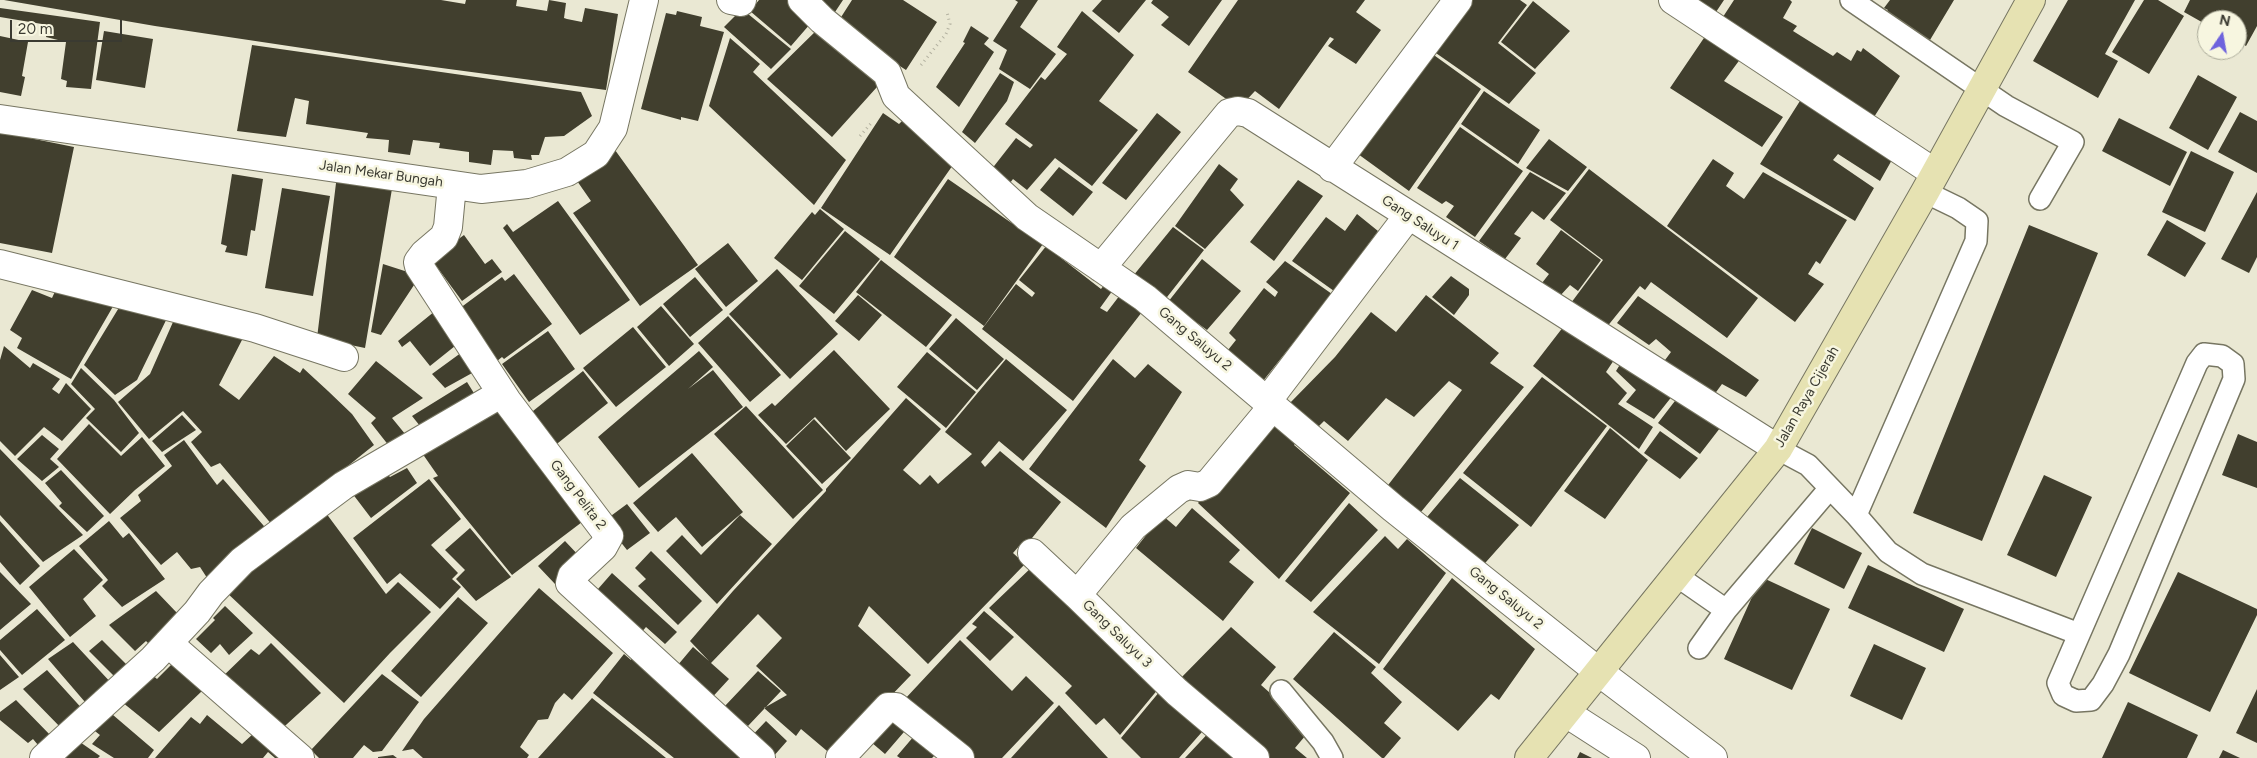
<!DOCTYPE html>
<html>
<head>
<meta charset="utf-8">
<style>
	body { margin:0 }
	#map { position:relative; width:2257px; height:758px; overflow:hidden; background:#eae8d3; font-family:Figtree,sans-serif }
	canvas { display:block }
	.north { position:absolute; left:2197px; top:10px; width:50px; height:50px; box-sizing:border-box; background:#f7f6e0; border:1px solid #abab9a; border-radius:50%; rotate:12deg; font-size:14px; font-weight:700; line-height:20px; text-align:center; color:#3a3a31 }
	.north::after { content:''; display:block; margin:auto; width:18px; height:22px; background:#6e63dd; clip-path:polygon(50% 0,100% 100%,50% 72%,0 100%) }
	.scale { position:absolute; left:10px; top:20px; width:112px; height:22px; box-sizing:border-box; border:2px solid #3a3a31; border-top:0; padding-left:6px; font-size:15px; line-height:18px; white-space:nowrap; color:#3a3a31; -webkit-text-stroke:4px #f7f6e0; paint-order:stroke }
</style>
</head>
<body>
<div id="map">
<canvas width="2257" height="758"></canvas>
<div class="north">N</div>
<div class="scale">20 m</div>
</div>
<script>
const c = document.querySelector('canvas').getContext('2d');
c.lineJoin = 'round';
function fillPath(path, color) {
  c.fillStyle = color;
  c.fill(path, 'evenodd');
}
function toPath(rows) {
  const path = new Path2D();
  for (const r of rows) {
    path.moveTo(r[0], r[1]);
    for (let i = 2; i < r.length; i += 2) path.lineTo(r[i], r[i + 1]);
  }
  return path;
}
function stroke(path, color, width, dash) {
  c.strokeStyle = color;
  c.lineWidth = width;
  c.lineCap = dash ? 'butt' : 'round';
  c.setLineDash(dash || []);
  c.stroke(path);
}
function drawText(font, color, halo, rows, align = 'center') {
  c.font = font + ' Figtree,sans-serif';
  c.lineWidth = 5;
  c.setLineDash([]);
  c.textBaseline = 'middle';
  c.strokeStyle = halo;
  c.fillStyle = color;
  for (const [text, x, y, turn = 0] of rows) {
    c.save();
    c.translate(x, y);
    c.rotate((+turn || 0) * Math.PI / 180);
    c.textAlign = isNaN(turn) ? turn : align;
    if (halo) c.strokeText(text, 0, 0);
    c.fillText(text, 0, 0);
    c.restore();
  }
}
fillPath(toPath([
	[4,0,441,0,465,4,466,0,517,0,516,6,547,11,549,0,566,3,564,18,567,19,582,22,585,8,618,14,606,90,389,61,155,26],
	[759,0,797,0,817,16,791,46,750,11],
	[813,0,843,0,833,15],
	[852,0,903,0,937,22,906,70,836,25],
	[1015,0,1038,0,1020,27,1056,54,1030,89,999,69,1007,50,993,41,1018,2],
	[1102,0,1146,0,1119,33,1092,11],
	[1153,0,1222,0,1189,46,1161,25,1169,17,1151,3],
	[1238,0,1365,0,1356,12,1381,30,1356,64,1328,46,1334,39,1330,37,1279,109,1255,91,1239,108,1188,72],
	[1468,0,1520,0,1527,5,1498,43,1536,73,1509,104,1433,51],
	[1684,0,1724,0,1712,18],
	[1734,0,1790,0,1792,2,1783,18,1797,26,1793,31,1833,56,1837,52,1851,61,1857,50,1861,52,1863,48,1900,76,1869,125,1719,23],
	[1890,0,1954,0,1930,40,1909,28,1883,16,1888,10,1884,8],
	[2068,0,2135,0,2105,54,2118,61,2098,98,2033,61],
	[2144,0,2158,0,2184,16,2149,74,2112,52],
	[2190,0,2257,0,2257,26,2246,46,2237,41,2237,20,2207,20,2207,25,2184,12],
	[1533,1,1570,31,1535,69,1501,42],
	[0,8,100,22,91,89,66,87,67,81,61,79,66,42,46,37,48,25,0,17],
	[742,9,791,49,771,69,724,27],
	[677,11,702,17,700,26,724,32,698,121,681,117,681,120,641,109,666,13,676,15],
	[1082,11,1134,55,1099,101,1138,130,1092,186,1055,158,1027,190,1013,179,1010,183,991,170,1016,138,1030,148,1033,145,1005,124,1041,77,1045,80,1067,54,1057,47],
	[822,25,886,77,832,137,767,79],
	[971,26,989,38,984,44,994,52,959,107,936,87,965,43,963,42],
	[104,31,153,39,145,88,96,80],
	[1708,32,1744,54,1724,81,1783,117,1762,147,1670,88],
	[0,36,28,42,22,76,25,77,21,96,0,92],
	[730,38,760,64,753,72,846,160,814,205,709,106],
	[252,45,581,92,592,116,564,136,545,137,539,155,531,155,532,160,514,158,513,151,493,150,491,165,469,162,469,152,439,148,440,143,413,140,410,155,388,152,389,140,366,138,368,133,306,124,309,101,295,98,286,137,237,131],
	[1431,53,1481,89,1409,191,1358,154],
	[1000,73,1014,82,1007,101,975,143,962,132],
	[2198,75,2237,97,2208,150,2169,128],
	[1484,91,1540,130,1518,164,1461,124],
	[1805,93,1893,158,1880,181,1838,154,1833,160,1874,188,1855,221,1760,164],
	[2240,112,2257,121,2257,173,2218,152],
	[883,113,899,124,904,119,955,162,890,255,821,208],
	[1157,113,1181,132,1126,200,1102,183],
	[2119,118,2187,152,2170,186,2102,151],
	[1460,127,1523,171,1475,237,1446,217,1454,206,1446,201,1442,204,1417,188],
	[0,132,74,147,52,253,0,243],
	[1549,139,1587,167,1568,191,1526,168],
	[615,150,698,265,640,306,573,213,591,201,575,178],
	[2191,151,2234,172,2205,232,2162,212],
	[1713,159,1734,173,1726,186,1744,199,1763,172,1847,220,1820,264,1816,261,1808,274,1824,284,1795,322,1667,226],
	[1219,164,1238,179,1230,190,1244,205,1205,249,1175,226],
	[1059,167,1093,192,1073,216,1040,190],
	[1589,169,1758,298,1727,338,1651,282,1645,290,1640,286,1606,328,1571,303,1603,260,1550,220],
	[1530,172,1566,193,1544,220,1532,211,1514,234,1521,238,1505,259,1479,241],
	[232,174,263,179,255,231,251,230,247,256,225,252,227,246,221,244],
	[337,175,393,183,365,348,317,338],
	[948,179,1013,224,1021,217,1048,237,984,326,894,257],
	[1298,180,1323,196,1274,261,1250,242],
	[282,188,330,196,313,296,265,288],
	[2257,192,2257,257,2249,273,2221,259],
	[558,201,630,300,580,335,503,228,507,224,513,232],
	[820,209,844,229,802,280,774,258,812,212,815,215],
	[1357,214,1378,231,1334,291,1292,261,1326,217,1345,231],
	[2167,220,2206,243,2185,277,2147,255],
	[2029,225,2098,253,1982,541,1913,513],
	[1173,227,1204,250,1160,306,1133,276],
	[1561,230,1601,260,1578,291,1570,285,1559,297,1542,283,1549,274,1536,264],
	[845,231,880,259,834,314,799,286],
	[464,235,485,264,492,259,502,272,462,301,434,263,437,261,434,257],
	[1051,240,1066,252,1061,258,1101,289,1105,284,1113,290,1100,308,1107,312,1120,295,1142,312,1073,401,982,329,1016,284,1032,297,1035,293,1019,280],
	[728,243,758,281,726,307,695,269],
	[1202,259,1241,291,1207,330,1168,302],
	[881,260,952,315,926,347,856,292],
	[1285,261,1332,294,1263,381,1228,350,1236,340,1229,333,1264,288,1275,297,1278,292,1266,282],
	[383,264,414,274,416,282,381,335,371,332],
	[777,269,838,334,790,379,729,314],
	[514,274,552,324,504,359,502,357,491,366,452,314,502,277,505,281],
	[1451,276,1469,289,1469,295,1454,315,1432,297],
	[695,277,723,310,690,337,663,304],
	[59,283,115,303,71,379,17,348,22,338,10,330,32,290,52,298],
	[858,295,882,315,859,341,835,321],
	[1426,295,1499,353,1490,363,1524,387,1416,518,1385,489,1462,390,1449,381,1414,417,1386,398,1348,441,1324,421,1316,429,1289,404,1335,357,1371,312,1396,332],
	[1638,296,1759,380,1746,397,1722,384,1711,399,1662,364,1671,352,1656,339,1649,345,1617,323],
	[123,301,170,312,137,380,115,395,84,365],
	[661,306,694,344,669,366,637,327],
	[440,307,465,338,430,366,410,341,402,347,398,341],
	[177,313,243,338,219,385,239,400,274,356,300,373,303,368,328,391,352,414,374,445,273,526,220,463,211,467,191,442,202,432,183,411,149,439,118,402,150,374],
	[728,316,781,375,750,402,698,343],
	[956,318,1004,359,977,390,929,349],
	[1567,322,1616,357,1606,372,1627,393,1618,404,1653,427,1639,449,1533,366],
	[633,327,666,367,616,407,583,368],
	[548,331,575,369,529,402,502,364],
	[4,346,30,368,33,363,60,379,52,389,59,394,66,383,91,409,62,441,44,427,15,456,0,441,0,360],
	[469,347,483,367,445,388,432,374],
	[834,350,890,409,846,451,815,417,786,444,758,415,772,403,775,406],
	[699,351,713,367,688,389,713,370,743,407,639,488,598,437],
	[927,352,976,392,946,428,897,387],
	[1624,358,1673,395,1654,419,1626,402,1636,390,1616,371],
	[1006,359,1067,410,1023,461,999,441,981,462,985,467,1000,451,1061,502,1024,548,1020,545,1013,553,1025,564,928,664,869,606,858,626,911,675,833,756,801,729,796,736,764,708,787,695,756,666,782,638,758,614,711,663,729,679,707,703,672,672,693,647,709,661,690,641,733,591,826,491,826,489,906,398,941,429,903,470,920,485,930,475,938,484,972,454,945,432],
	[1113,359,1135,378,1148,364,1182,392,1139,460,1146,466,1106,528,1029,469],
	[376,361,423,398,392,418,410,440,393,451,371,423,376,418,348,394],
	[81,368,114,400,139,433,121,452,86,418,95,409,71,384],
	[583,371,608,403,548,451,523,419],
	[1542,377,1607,426,1531,527,1463,473],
	[467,382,477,398,420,426,412,416],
	[1678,397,1720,428,1700,454,1658,423],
	[498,400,590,516,512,575,433,478,438,476,422,453,443,444,439,440],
	[746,406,823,490,793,519,714,434],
	[182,415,196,430,162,452,152,441],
	[1270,418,1297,441,1294,445,1350,493,1279,579,1198,503],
	[814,419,851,458,822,484,786,446],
	[89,424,121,456,142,437,165,466,135,490,110,514,57,459],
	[1610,428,1648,460,1605,519,1564,491],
	[1660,431,1698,458,1680,479,1644,453],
	[2238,434,2257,442,2257,488,2222,475],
	[42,435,59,449,50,459,59,467,42,481,17,459],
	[184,440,217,485,223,479,270,533,211,584,200,567,191,569,177,552,161,565,120,518,141,501,138,495,172,466,164,455],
	[0,449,83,535,43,562,0,515],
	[692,453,743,512,702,547,676,517,658,532,633,503],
	[407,468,417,483,371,518,352,493,382,469,390,477],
	[61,470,104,516,87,532,59,506,62,503,45,483],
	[2044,475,2092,497,2056,577,2007,555],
	[1460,478,1519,525,1478,571,1422,523],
	[429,479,461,519,431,545,458,573,452,579,461,587,440,609,400,573,387,584,353,538],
	[1349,503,1378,530,1311,602,1285,581],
	[627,504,650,533,627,550,604,521],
	[320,505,386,594,398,582,431,612,390,653,344,703,225,591],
	[1192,508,1240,550,1229,562,1254,582,1223,621,1136,548,1162,515,1176,527],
	[740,515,772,544,717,604,666,551,682,535,701,555],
	[0,521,40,566,20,585,0,562],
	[109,521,123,538,129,533,165,579,122,607,102,586,108,580,79,546],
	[470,528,511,577,476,601,456,579,465,570,445,550],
	[1812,528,1862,553,1844,589,1794,564],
	[1385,536,1398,549,1407,539,1446,573,1379,664,1313,612],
	[565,541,582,559,555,584,538,566],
	[74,549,103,580,83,599,96,616,70,637,29,587],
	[651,551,702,601,678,625,638,586,646,579,635,568],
	[1034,565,1164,682,1120,735,1104,718,1096,725,1065,693,1072,686,989,608],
	[1868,565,1964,609,1944,652,1848,608],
	[0,572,31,604,0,630],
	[2178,572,2257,609,2257,615,2210,712,2129,673],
	[612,573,677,632,665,644,646,627,640,634,591,597],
	[1761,577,1830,609,1792,690,1724,659],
	[1452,578,1535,649,1499,700,1491,694,1458,731,1383,669],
	[539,588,613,653,572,700,564,693,555,703,548,719,538,720,520,747,529,755,527,758,423,758,413,749,402,751,424,719],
	[156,591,178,614,149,644,146,641,135,651,109,625],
	[458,597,488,623,421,697,391,671],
	[225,606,253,633,229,655,220,644,211,653,196,639,215,620,213,618],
	[37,609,65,640,22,675,0,650,0,640],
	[984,611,1014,637,990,661,966,638,977,627,972,624],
	[1231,627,1276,667,1261,685,1311,729,1295,748,1307,758,1262,758,1176,683],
	[1334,632,1376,667,1371,673,1402,702,1384,723,1401,738,1384,758,1382,758,1293,679],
	[102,640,128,666,115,677,89,651],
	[960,640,1012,691,1026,676,1054,703,1002,758,974,758,904,700],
	[73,642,114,686,91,709,48,659],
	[271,643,321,693,275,735,217,682,251,649,259,655],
	[1874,644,1926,668,1902,720,1850,696],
	[624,654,631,660,632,657,764,758,674,758,593,693],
	[0,655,19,677,0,690],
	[179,657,202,691,159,732,122,702,149,672,157,679],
	[47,670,86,713,65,732,23,689],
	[758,671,781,691,748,726,724,707],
	[382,674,419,702,382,751,373,752,364,745,353,758,319,758,311,750],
	[1165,685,1209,724,1179,758,1141,758,1121,738],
	[2257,689,2257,743,2236,733],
	[592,698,634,732,666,758,538,758],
	[16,700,54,739,43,751,33,739,28,743,0,720,0,712],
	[2128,702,2198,735,2187,758,2102,758],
	[1059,705,1108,758,1011,758],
	[106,709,154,750,148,758,114,758,92,744,100,735,91,728],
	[207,715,242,744,254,733,288,758,275,758,268,752,263,758,155,758,191,717,200,724],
	[894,716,910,725,885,754,871,742],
	[766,721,787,741,772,758,746,742],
	[1213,728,1250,758,1185,758],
	[920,729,942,748,932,758,900,758,897,756],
	[77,740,100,756,98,758,60,758],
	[2223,750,2240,758,2219,758],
	[1580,752,1592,758,1577,758],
	[393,755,397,758,378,758,378,757]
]), '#413f2e');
const lane = toPath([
	[1851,0,2006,106,2073,142,2040,199],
	[2204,354,2222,356,2233,364,2234,379,2119,654,2103,684,2091,700,2076,701,2063,695,2058,683,2197,363,2204,354],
	[1778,449,1808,465,1856,515,1888,552,1922,574,2079,634],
	[1856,515,1976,241,1977,221,1958,208,1925,192],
	[1677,576,1726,610],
	[1699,648,1726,610,1830,488],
	[1281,691,1323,742,1332,758]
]);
const street = toPath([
	[731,0,741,2,742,0],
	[802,0,822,20,887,73,896,96,1027,217,1145,298,1393,508,1599,672,1713,758],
	[1673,0,1935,173],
	[0,119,481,189,527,184,567,172,596,154,613,128,644,0],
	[1332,168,1458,0],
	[452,185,448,227,444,237,424,254,418,262,419,266,507,401,609,536,603,547,572,576,570,583,761,758],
	[0,264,255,328,344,357],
	[1101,268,1229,113,1238,111,1248,113,1778,449],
	[1268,400,1408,216],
	[1032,553,1077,595],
	[168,643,300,758],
	[1566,713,1636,758],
	[44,758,153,659,197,612,211,593,242,561,344,485,502,393],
	[840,758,888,707,896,707,960,758],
	[1255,758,1177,692,1077,595,1133,527,1179,489,1188,485,1200,487,1209,483,1273,406]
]);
const secondary = toPath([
	[1529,758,1778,449,1925,192,2031,0]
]);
stroke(lane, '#777662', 24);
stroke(street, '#777662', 30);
stroke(secondary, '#777662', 30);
stroke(toPath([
	[921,65,946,34,950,24,947,12],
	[860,136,873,121]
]), '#b3b1a0', 3, [1, 4]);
stroke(lane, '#fff', 21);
stroke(street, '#fff', 28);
stroke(secondary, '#e6e2b2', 28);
drawText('14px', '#3a3a31', '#f7f6e0', [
	["Jalan Mekar Bungah",381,174,8],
	["Gang Saluyu 1",1420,223,33],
	["Gang Saluyu 2",1195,339,40],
	["Jalan Raya Cijerah",1807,397,-60],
	["Gang Pelita 2",578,495,53],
	["Gang Saluyu 2",1506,598,39],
	["Gang Saluyu 3",1117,634,44]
]);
</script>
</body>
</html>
